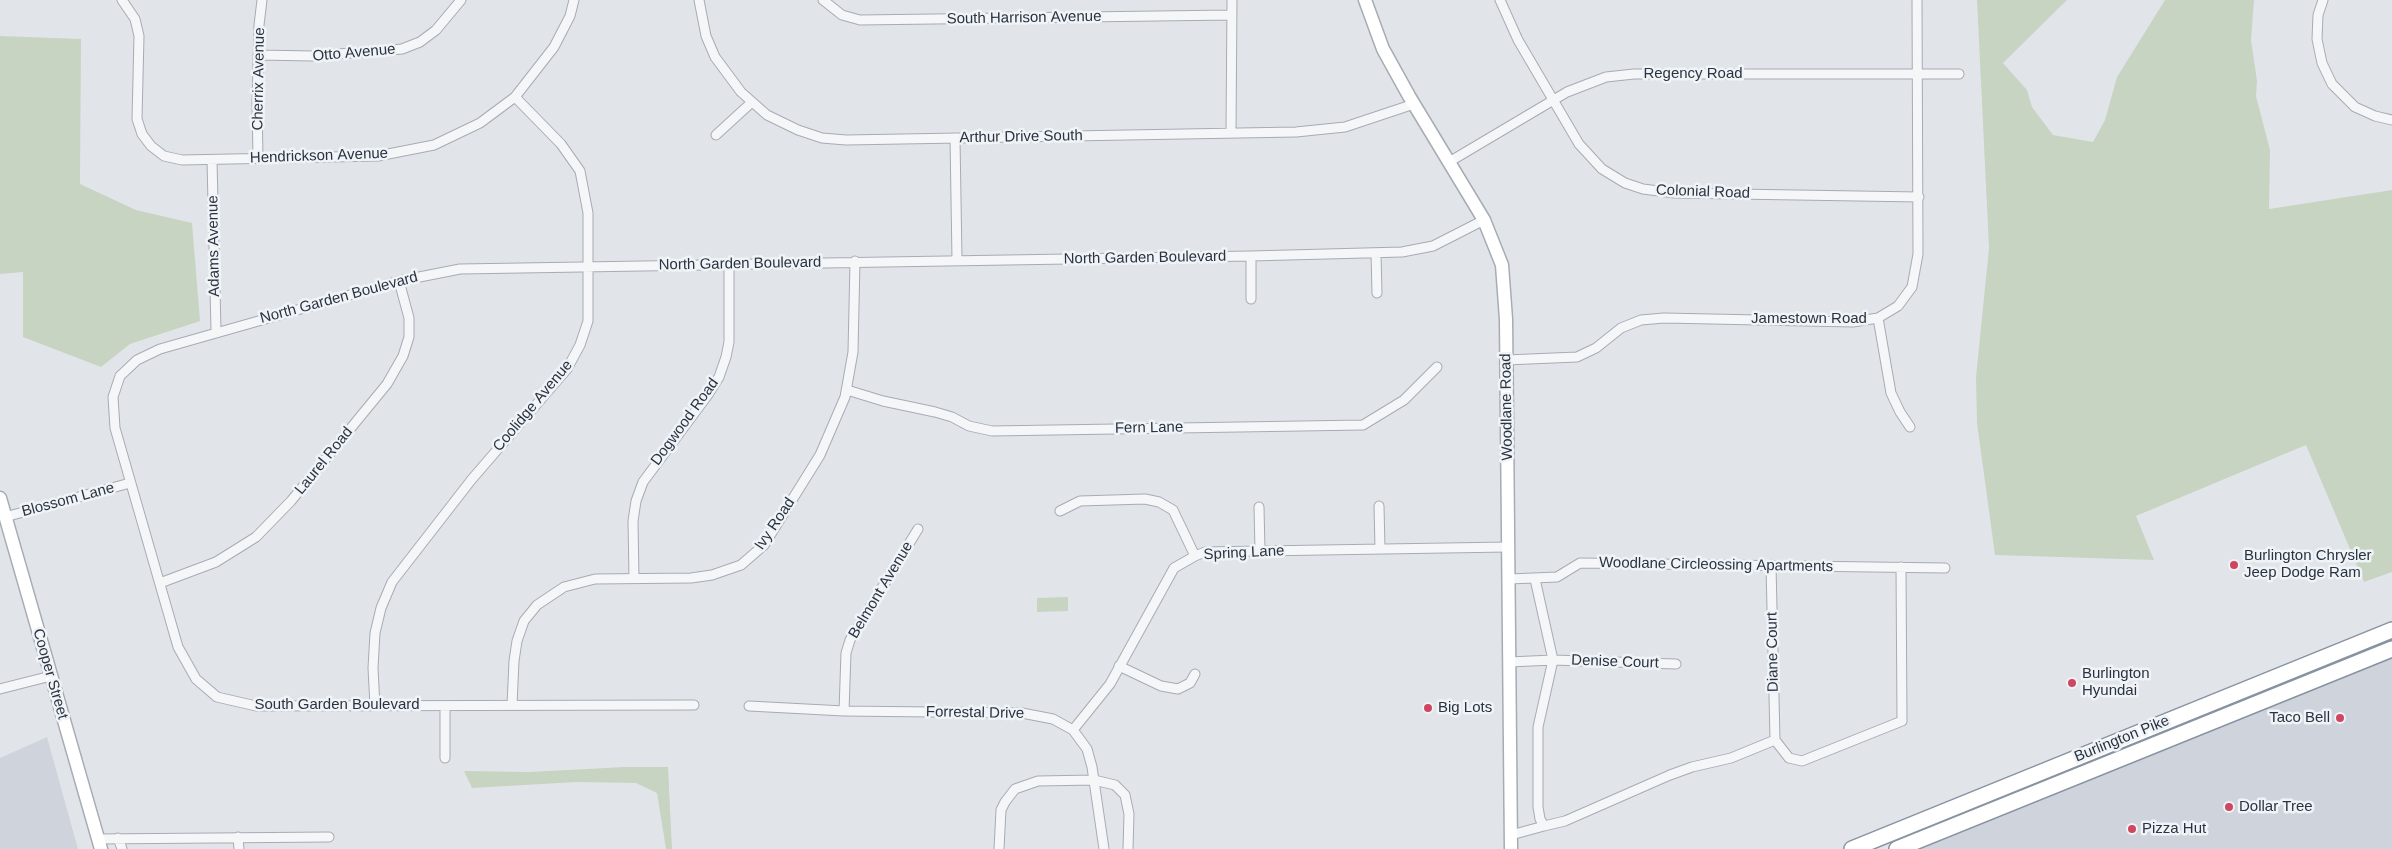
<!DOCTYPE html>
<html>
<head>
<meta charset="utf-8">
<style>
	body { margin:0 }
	canvas { display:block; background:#e1e5ea }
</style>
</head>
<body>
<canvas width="2392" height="849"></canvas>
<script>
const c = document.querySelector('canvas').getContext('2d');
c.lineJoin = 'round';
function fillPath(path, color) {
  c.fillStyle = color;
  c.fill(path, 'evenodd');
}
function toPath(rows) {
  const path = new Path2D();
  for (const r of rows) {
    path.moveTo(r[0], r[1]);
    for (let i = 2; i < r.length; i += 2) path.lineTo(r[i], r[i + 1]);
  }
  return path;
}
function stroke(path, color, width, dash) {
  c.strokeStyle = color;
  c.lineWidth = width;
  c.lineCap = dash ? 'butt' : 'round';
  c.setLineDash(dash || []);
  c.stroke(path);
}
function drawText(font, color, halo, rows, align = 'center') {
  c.font = font + ' Arial,sans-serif';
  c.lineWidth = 5;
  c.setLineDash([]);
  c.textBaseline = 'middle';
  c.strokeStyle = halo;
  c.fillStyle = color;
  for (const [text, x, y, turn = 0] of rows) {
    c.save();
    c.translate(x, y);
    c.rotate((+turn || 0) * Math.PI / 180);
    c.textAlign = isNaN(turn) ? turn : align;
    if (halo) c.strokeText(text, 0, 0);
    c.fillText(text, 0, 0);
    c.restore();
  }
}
fillPath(toPath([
	[2392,649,2392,849,1896,849],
	[47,737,78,849,0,849,0,758]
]), '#cfd4dc');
fillPath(toPath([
	[1977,0,2067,0,2003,63,2027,90,2032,107,2053,135,2093,142,2105,120,2117,77,2165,0,2254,0,2251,40,2257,81,2256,96,2270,150,2269,209,2392,190,2392,572,2364,582,2306,445,2136,516,2154,560,1995,555,1977,423,1976,377,1989,248],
	[0,36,81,39,80,184,136,210,192,223,200,321,130,344,101,367,23,337,23,272,0,274],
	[1068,597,1068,611,1037,612,1037,598],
	[624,767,668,767,672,849,666,849,657,793,636,783,577,782,472,788,464,771,529,772]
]), '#c8d4c2');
const street = toPath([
	[122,0,135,19,139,36,137,119,142,134,151,146,164,156,182,160,378,156,434,145,480,123,515,97,554,47,570,16,574,0],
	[699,0,706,36,715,57,741,92,767,115,798,130,822,138,846,140,1296,132,1345,127,1414,104],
	[823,0,842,15,860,20,1231,15],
	[1500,0,1518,40,1579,144,1602,169,1625,183,1643,189,1674,193,1919,197],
	[2323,0,2318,15,2317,39,2322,63,2332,84,2355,107,2375,116,2392,120],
	[258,55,313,56,402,49,420,42,436,30,461,0],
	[1231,133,1232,0],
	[716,135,752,102],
	[955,138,957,260],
	[258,158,257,103,259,25,262,0],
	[212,160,216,331],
	[1449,162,1567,92,1606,77,1634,74,1959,74],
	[1376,253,1377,293],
	[1251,256,1251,299],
	[1878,318,1891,393,1900,412,1910,427],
	[1506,360,1577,357,1596,348,1621,328,1641,320,1664,318,1853,322,1878,318,1898,306,1912,287,1918,254,1917,0],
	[847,390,883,401,935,412,952,417,969,426,992,431,1363,425,1404,400,1437,367],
	[1379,506,1380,549],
	[1259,507,1260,551],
	[1060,511,1080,501,1145,499,1159,502,1173,510,1195,556],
	[5,517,130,483],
	[1771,565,1775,740],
	[634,578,633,521,636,501,643,482,707,396,719,377,726,357,729,342,729,264],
	[1509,579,1557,577,1580,563,1945,568],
	[1535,579,1553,660,1538,727,1538,807,1540,819,1544,826,1565,821,1670,775,1692,767,1731,758,1775,740],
	[160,583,216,562,256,537,291,501,387,384,403,356,409,337,409,318,399,281],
	[1509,662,1553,660,1676,664],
	[1119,666,1161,686,1178,689,1190,683,1195,674],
	[0,689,51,676],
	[512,705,514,661,517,641,524,621,537,605,564,587,595,579,691,578,712,575,741,565,764,545,820,455,845,397,853,352,855,261],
	[694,705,256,706,217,697,196,679,178,647,115,428,113,397,120,376,137,360,160,349,399,281,460,269,1251,256,1402,252,1433,246,1484,220],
	[375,706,373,668,375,633,381,608,392,582,472,479,567,369,580,345,588,321,588,213,580,171,561,144,515,97],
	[445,706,445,758],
	[749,706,844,711,1022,713,1053,719,1073,730,1087,749,1092,767,1104,849],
	[844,711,846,653,850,640,918,529],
	[1073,730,1110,684,1174,568,1195,556,1205,552,1260,551,1508,547],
	[1775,740,1789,758,1802,761,1902,721,1901,567],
	[1511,835,1544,826],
	[238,837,239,849],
	[118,838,122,849],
	[98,839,329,837],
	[999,849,1001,810,1005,802,1015,789,1038,781,1094,780,1115,785,1125,795,1129,814,1128,849]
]);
const secondary = toPath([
	[1365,0,1383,49,1409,96,1484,220,1502,265,1506,319,1511,849],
	[0,498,101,849]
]);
const highway = toPath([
	[1852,849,2392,630],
	[1897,849,2392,649]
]);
stroke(street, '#a6acb4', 11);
stroke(secondary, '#a6acb4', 15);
stroke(highway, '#8893a1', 18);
stroke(street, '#f4f6f8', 9);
stroke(secondary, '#fff', 12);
stroke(highway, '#fff', 15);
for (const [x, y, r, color] of [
	[2234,565,5,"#cf4660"],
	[2072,683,5,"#cf4660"],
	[1428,708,5,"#cf4660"],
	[2340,718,5,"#cf4660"],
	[2229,807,5,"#cf4660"],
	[2132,829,5,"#cf4660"]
]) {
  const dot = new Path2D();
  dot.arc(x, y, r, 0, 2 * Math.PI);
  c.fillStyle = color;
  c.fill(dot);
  stroke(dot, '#f1f4f7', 2);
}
drawText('15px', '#293342', '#f1f4f7', [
	["South Harrison Avenue",1024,18,-1],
	["Otto Avenue",354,53,-5],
	["Regency Road",1693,74],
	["Cherrix Avenue",259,79,-89],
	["Arthur Drive South",1021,137,-1],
	["Hendrickson Avenue",319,156,-2],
	["Colonial Road",1703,192,2],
	["Adams Avenue",214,246,-91],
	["North Garden Boulevard",1145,258,-1],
	["North Garden Boulevard",740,264,-1],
	["North Garden Boulevard",339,298,-15],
	["Jamestown Road",1809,319],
	["Coolidge Avenue",533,406,-50],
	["Woodlane Road",1507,407,-91],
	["Dogwood Road",685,422,-54],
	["Fern Lane",1149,428,-1],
	["Laurel Road",324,461,-51],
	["Blossom Lane",68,500,-15],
	["Ivy Road",775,524,-56],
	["Spring Lane",1244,553,-3],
	["Woodlane Circleossing Apartments",1716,565,1],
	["Belmont Avenue",881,590,-59],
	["Diane Court",1773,652,-91],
	["Denise Court",1615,662,2],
	["Cooper Street",50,674,74],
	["South Garden Boulevard",337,705],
	["Forrestal Drive",975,713,1],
	["Burlington Pike",2122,739,-22]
]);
drawText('15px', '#293342', '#f1f4f7', [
	["Burlington Chrysler",2244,556],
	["Jeep Dodge Ram",2244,573],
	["Burlington",2082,674],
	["Hyundai",2082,691],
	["Big Lots",1438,708],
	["Taco Bell",2330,718,"right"],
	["Dollar Tree",2239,807],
	["Pizza Hut",2142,829]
], 'left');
</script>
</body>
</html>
